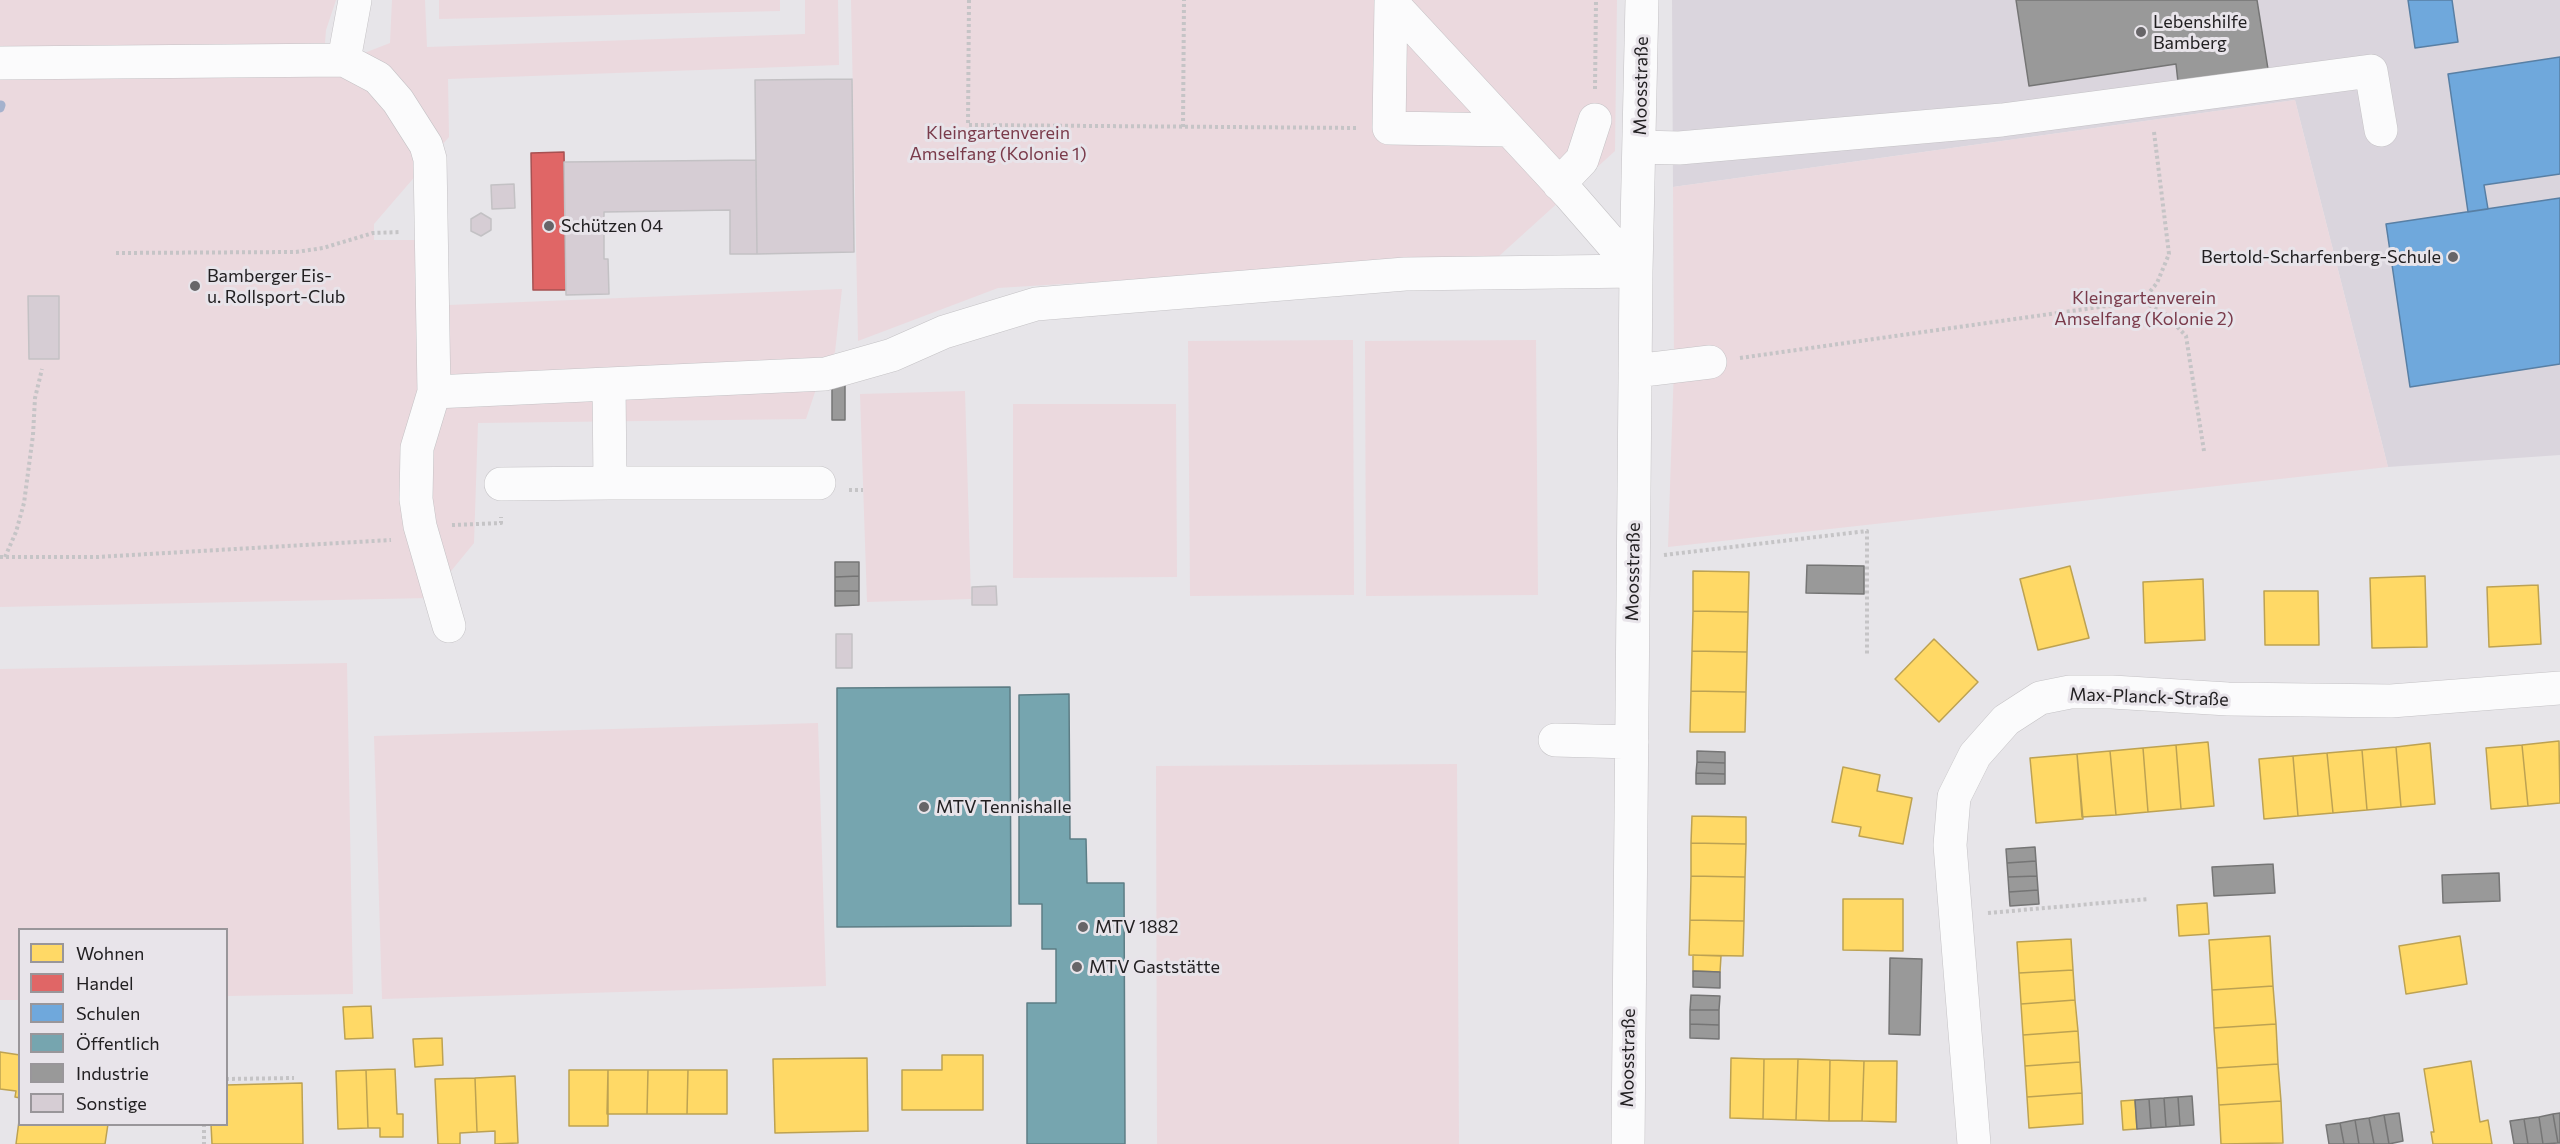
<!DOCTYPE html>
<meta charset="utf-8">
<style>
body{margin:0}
#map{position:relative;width:2560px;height:1144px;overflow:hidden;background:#e7e5e9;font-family:Commissioner,sans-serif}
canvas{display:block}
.legend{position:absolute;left:18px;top:928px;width:210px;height:198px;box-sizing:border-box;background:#e8e4ea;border:2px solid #99969a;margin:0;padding:8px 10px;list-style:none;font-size:18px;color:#222022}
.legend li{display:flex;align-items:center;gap:12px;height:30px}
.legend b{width:30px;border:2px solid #99969a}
</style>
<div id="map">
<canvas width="2560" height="1144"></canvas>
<ul class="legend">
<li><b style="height:16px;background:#ffd966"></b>Wohnen</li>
<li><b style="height:16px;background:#e06666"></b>Handel</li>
<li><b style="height:16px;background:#6fa8dc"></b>Schulen</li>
<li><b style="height:16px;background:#76a5af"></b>Öffentlich</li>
<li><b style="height:16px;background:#999"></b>Industrie</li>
<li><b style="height:16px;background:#d6cdd4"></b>Sonstige</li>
</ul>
</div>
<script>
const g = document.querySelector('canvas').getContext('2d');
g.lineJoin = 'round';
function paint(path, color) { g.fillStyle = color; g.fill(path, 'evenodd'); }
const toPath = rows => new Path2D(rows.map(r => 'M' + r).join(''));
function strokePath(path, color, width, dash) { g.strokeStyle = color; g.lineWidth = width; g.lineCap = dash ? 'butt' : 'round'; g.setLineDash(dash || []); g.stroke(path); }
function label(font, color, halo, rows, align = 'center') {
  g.font = font + ' Commissioner,sans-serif'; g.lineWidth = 6; g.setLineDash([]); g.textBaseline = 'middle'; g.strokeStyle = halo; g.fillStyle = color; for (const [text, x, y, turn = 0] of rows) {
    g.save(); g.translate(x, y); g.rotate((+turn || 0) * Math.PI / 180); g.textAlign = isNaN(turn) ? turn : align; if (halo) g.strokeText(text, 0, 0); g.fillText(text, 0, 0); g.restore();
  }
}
const built = toPath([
 [1672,0,2560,0,2560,455,2388,467,2295,100,1673,187]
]);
const green = toPath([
 [0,0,336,0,326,30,323,69,390,43,392,0,425,0,427,47,805,34,805,0,838,0,839,65,448,79,449,137,374,224,374,240,423,240,424,306,842,289,835,352,819,380,806,419,478,423,474,543,429,598,0,607],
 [439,0,780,0,780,11,439,19],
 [851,0,1617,0,1615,151,1498,257,998,288,858,341],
 [2295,100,2388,467,1668,547,1674,366,1673,187],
 [1353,340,1354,595,1190,596,1188,341],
 [1536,340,1538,595,1366,596,1365,341],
 [965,391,971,599,867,602,860,394],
 [1013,404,1176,404,1177,577,1013,578],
 [347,663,353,994,227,996,226,930,20,930,19,1000,0,1000,0,669],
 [818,723,826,986,382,999,374,736],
 [1457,764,1459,1144,1157,1144,1156,766]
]);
const homes = toPath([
 [2070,566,2089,638,2038,650,2020,579,2070,566],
 [1693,571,1749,572,1748,612,1693,611,1693,571],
 [2425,576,2427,647,2372,648,2370,578,2425,576],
 [2203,579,2205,640,2145,643,2143,582,2203,579],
 [2538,585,2541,644,2489,647,2487,587,2538,585],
 [2264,591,2318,591,2319,645,2265,645,2264,591],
 [1693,611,1748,612,1747,652,1692,651,1693,611],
 [1934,639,1978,682,1939,722,1895,679,1934,639],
 [1692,651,1747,652,1746,692,1691,691,1692,651],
 [1691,691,1746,692,1745,732,1690,732,1691,691],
 [2559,741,2560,803,2528,806,2522,745,2559,741],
 [2208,742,2214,806,2181,809,2176,745,2208,742],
 [2430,743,2435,804,2401,807,2396,747,2430,743],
 [2176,745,2181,809,2148,812,2143,748,2176,745],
 [2522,745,2528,806,2491,809,2486,748,2522,745],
 [2396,747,2401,807,2367,810,2362,750,2396,747],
 [2143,748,2148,812,2116,815,2110,751,2143,748],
 [2362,750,2367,810,2333,813,2327,753,2362,750],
 [2110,751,2116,815,2082,817,2077,754,2110,751],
 [2327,753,2333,813,2298,816,2293,756,2327,753],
 [2077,754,2083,819,2036,823,2030,758,2077,754],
 [2293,756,2298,816,2264,819,2259,759,2293,756],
 [1843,767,1880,775,1877,791,1912,798,1903,844,1859,836,1861,827,1832,822,1843,767],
 [1692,816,1746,817,1746,844,1691,843,1692,816],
 [1691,843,1746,844,1745,877,1691,876,1691,843],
 [1691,876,1745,877,1744,921,1690,920,1691,876],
 [1843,899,1903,899,1903,951,1843,950,1843,899],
 [2207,903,2209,934,2179,936,2177,905,2207,903],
 [1690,920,1744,921,1743,956,1689,955,1690,920],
 [2270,936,2273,986,2212,990,2209,940,2270,936],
 [2460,936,2467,984,2406,994,2399,946,2460,936],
 [2071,939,2073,970,2019,973,2017,942,2071,939],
 [1693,955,1721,956,1720,972,1693,971,1693,955],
 [2073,970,2075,1000,2021,1004,2019,973,2073,970],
 [2273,986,2276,1024,2214,1028,2212,990,2273,986],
 [2075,1000,2078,1031,2023,1035,2021,1004,2075,1000],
 [371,1006,373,1038,345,1039,343,1007,371,1006],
 [2276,1024,2278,1064,2217,1068,2214,1028,2276,1024],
 [2078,1031,2080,1062,2025,1066,2023,1035,2078,1031],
 [442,1038,443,1065,415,1067,413,1039,442,1038],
 [0,1052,20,1055,20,1098,15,1097,16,1091,0,1089,0,1052],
 [942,1055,983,1055,983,1110,902,1110,902,1070,942,1070,942,1055],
 [867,1058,868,1131,775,1133,773,1059,867,1058],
 [1731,1058,1764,1059,1763,1119,1730,1118,1731,1058],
 [1764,1059,1798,1059,1796,1120,1763,1119,1764,1059],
 [1798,1059,1830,1060,1829,1121,1796,1120,1798,1059],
 [1830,1060,1864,1061,1862,1121,1829,1121,1830,1060],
 [1864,1061,1897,1061,1896,1122,1862,1121,1864,1061],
 [2471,1061,2480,1122,2488,1120,2492,1144,2433,1144,2431,1132,2434,1132,2424,1069,2471,1061],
 [2080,1062,2082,1093,2027,1097,2025,1066,2080,1062],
 [2278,1064,2281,1101,2219,1105,2217,1068,2278,1064],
 [395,1069,397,1114,403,1114,403,1137,380,1137,380,1128,368,1128,366,1070,395,1069],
 [366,1070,368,1128,338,1129,336,1071,366,1070],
 [569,1070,608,1070,608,1126,569,1126,569,1070],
 [608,1070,648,1070,647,1114,607,1114,608,1070],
 [648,1070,688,1070,687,1114,647,1114,648,1070],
 [688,1070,727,1070,727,1114,687,1114,688,1070],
 [515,1076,518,1143,495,1144,495,1131,477,1132,475,1078,515,1076],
 [475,1078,477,1132,460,1133,460,1144,438,1144,435,1079,475,1078],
 [302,1083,303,1144,212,1144,211,1124,226,1124,226,1085,302,1083],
 [2082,1093,2083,1124,2029,1128,2027,1097,2082,1093],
 [2135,1100,2137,1129,2123,1130,2121,1101,2135,1100],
 [2281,1101,2283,1143,2221,1144,2219,1105,2281,1101],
 [19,1121,20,1124,108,1124,105,1144,16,1144,19,1121]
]);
const shops = toPath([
 [564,152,566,290,533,290,531,153,564,152]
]);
const schools = toPath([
 [2408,0,2452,0,2458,42,2415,48,2408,0],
 [2560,57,2560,174,2484,185,2488,209,2468,212,2448,74,2560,57],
 [2560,198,2560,364,2410,387,2386,224,2560,198]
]);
const public = toPath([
 [1010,687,1011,926,837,927,837,688,1010,687],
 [1069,694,1070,839,1086,839,1087,883,1124,883,1125,1144,1027,1144,1027,1003,1056,1003,1056,949,1042,949,1042,904,1019,904,1019,695,1069,694]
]);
const industry = toPath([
 [2016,0,2257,0,2268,69,2178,82,2176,64,2029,86,2016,0],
 [832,384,845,384,845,420,832,420,832,384],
 [835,562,859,562,859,576,835,577,835,562],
 [1807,565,1864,566,1864,594,1806,593,1807,565],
 [859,576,859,591,835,591,835,577,859,576],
 [835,591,859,591,859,605,835,606,835,591],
 [1697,751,1725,752,1725,763,1697,762,1697,751],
 [1697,762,1725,763,1725,774,1696,773,1697,762],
 [1696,773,1725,774,1725,784,1696,784,1696,773],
 [2035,847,2036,861,2007,863,2006,849,2035,847],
 [2036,861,2037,876,2008,877,2007,863,2036,861],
 [2273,864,2275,893,2214,896,2212,867,2273,864],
 [2499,873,2500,901,2443,903,2442,875,2499,873],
 [2037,876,2038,890,2009,892,2008,877,2037,876],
 [2038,890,2039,904,2010,906,2009,892,2038,890],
 [1890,958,1922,959,1920,1035,1889,1034,1890,958],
 [1693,971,1720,972,1720,988,1693,987,1693,971],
 [1691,995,1720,996,1719,1010,1690,1010,1691,995],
 [1690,1010,1719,1010,1719,1025,1690,1024,1690,1010],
 [1690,1024,1719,1025,1719,1039,1690,1038,1690,1024],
 [2192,1096,2194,1125,2180,1126,2178,1097,2192,1096],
 [2178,1097,2180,1126,2166,1127,2164,1098,2178,1097],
 [2164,1098,2166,1127,2151,1128,2149,1099,2164,1098],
 [2149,1099,2151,1128,2137,1129,2135,1100,2149,1099],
 [2399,1113,2403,1141,2389,1144,2384,1115,2399,1113],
 [2560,1113,2560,1143,2558,1143,2553,1114,2560,1113],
 [2553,1114,2558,1143,2543,1144,2539,1117,2553,1114],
 [2384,1115,2389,1144,2374,1144,2369,1118,2384,1115],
 [2539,1117,2543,1144,2528,1144,2524,1119,2539,1117],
 [2369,1118,2374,1144,2359,1144,2355,1120,2369,1118],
 [2524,1119,2528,1144,2514,1144,2510,1121,2524,1119],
 [2355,1120,2359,1144,2344,1144,2340,1123,2355,1120],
 [2340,1123,2344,1144,2329,1144,2326,1125,2340,1123]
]);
const stream = toPath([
 [0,108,1,105]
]);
const building = toPath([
 [852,79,854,252,757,254,755,80,852,79],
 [756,160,757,254,730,254,730,210,604,212,604,259,608,259,609,294,566,295,564,162,756,160],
 [514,184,515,208,492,209,491,185,514,184],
 [481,213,491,219,491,230,481,236,471,231,471,219,481,213],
 [28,296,59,296,59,359,29,359,28,296],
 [996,586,997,605,972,605,972,587,996,586],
 [836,634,852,634,852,668,836,668,836,634]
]);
const path = toPath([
 [969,0,968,125,1359,128],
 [1595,89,1596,0],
 [1183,127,1184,0],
 [2154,132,2169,254,2157,283,2142,301,2165,314,2186,336,2204,451],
 [116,253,296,252,323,248,373,233,401,232],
 [1740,358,2142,301],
 [849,490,863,490],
 [452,525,501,523,501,517],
 [1664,555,1867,531,1867,656],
 [0,557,97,557,391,540],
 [5,557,16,532,24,503,33,435,35,398,42,369],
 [1988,913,2148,899],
 [226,1079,294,1078],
 [204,1124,204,1144]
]);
const minor = toPath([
 [1391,2,1569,194,1636,271],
 [1391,2,1389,128,1509,130],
 [344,60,355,0],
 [0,63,344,60,378,78,398,101,426,145,430,159,434,392,417,448,416,499,420,526,449,626],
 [1640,147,1679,148,2002,120,2371,71,2381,130],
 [1559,184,1582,160,1595,120],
 [1635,371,1710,362],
 [434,392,825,374,892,355,944,332,1036,304,1405,274,1636,271],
 [610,483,819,483],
 [501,484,610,483,609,384],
 [1555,740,1632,742],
 [1628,1144,1636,271,1642,0],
 [1974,1144,1950,845,1954,797,1975,755,2006,720,2040,698,2070,692,2112,692,2228,699,2391,701,2560,688]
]);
const markers = [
 [2141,32,6,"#676568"],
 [549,226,6,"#676568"],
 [2453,257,6,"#676568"],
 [195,286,6,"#676568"],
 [924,807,6,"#676568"],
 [1083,927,6,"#676568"],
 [1077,967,6,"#676568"]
];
const poiNames = [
 ["Lebenshilfe",2153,22],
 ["Bamberg",2153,43],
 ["Schützen 04",561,226],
 ["Bertold-Scharfenberg-Schule",2441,257,"right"],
 ["Bamberger Eis-",207,276],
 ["u. Rollsport-Club",207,297],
 ["MTV Tennishalle",936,807],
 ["MTV 1882",1095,927],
 ["MTV Gaststätte",1089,967]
];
const streetNames = [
 ["Moosstraße",1641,86,-89],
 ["Moosstraße",1633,572,-89],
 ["Max-Planck-Straße",2149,697,2],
 ["Moosstraße",1628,1058,-89]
];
const parkNames = [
 ["Kleingartenverein",998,133],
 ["Amselfang (Kolonie 1)",998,154],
 ["Kleingartenverein",2144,298],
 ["Amselfang (Kolonie 2)",2144,319]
];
paint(built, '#dad5dd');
paint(green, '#ebd9de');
paint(homes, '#ffd966');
strokePath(homes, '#bda252', 1.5);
paint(shops, '#e06666');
strokePath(shops, '#a75152', 1.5);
paint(schools, '#6fa8dc');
strokePath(schools, '#587fa4', 1.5);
paint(public, '#76a5af');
strokePath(public, '#5d7d85', 1.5);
paint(industry, '#999');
strokePath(industry, '#757575', 1.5);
strokePath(stream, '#a5b2cd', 9);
paint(building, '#d6cdd4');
strokePath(building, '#c3c1c4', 1.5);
strokePath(minor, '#c4c2c5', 34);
strokePath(path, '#c5c4c6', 4, [3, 3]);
strokePath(minor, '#fbfbfc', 33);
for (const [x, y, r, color] of markers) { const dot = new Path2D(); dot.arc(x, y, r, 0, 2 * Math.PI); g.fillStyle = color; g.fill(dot); strokePath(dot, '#e8e4ea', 2); }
label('18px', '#222022', '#e8e4ea', poiNames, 'left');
label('18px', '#222022', '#e8e4ea', streetNames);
label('18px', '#7a3b4b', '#e8e4ea', parkNames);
</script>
